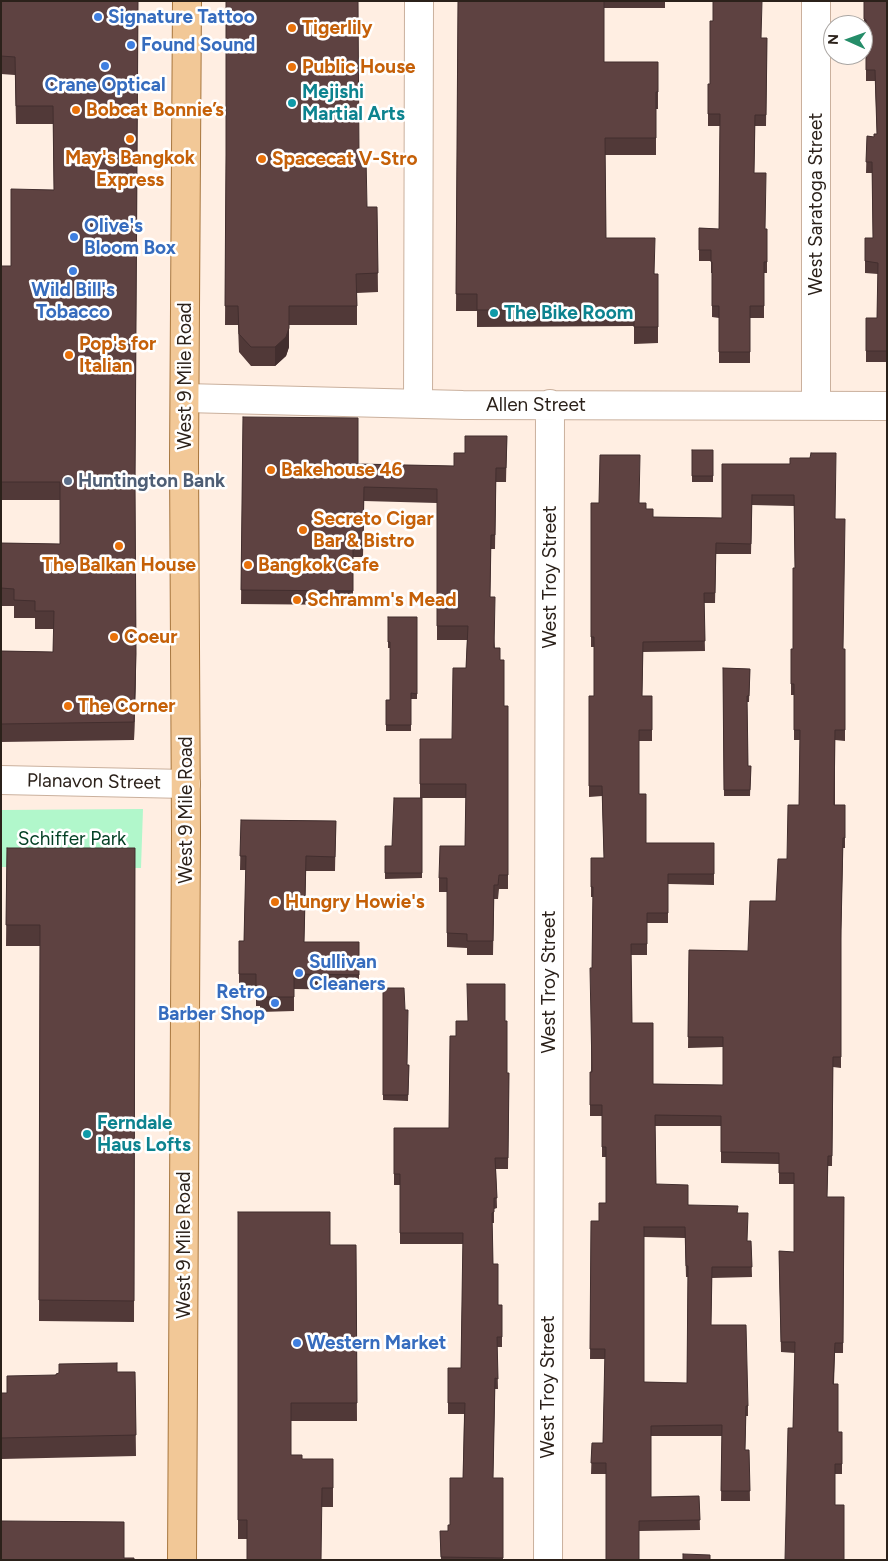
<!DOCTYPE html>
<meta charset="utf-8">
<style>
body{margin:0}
#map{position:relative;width:888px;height:1561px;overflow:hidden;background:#ffeee2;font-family:Figtree,sans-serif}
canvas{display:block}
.frame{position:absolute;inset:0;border:2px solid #2b211a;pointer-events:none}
.north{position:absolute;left:823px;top:15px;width:50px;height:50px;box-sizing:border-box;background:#fff;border:1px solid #aaa6a3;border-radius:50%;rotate:272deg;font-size:14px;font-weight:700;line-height:20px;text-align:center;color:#2b211a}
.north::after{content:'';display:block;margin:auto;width:18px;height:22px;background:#258d69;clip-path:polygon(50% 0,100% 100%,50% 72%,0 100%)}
</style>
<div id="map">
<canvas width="888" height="1561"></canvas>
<div class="frame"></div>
<div class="north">N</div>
</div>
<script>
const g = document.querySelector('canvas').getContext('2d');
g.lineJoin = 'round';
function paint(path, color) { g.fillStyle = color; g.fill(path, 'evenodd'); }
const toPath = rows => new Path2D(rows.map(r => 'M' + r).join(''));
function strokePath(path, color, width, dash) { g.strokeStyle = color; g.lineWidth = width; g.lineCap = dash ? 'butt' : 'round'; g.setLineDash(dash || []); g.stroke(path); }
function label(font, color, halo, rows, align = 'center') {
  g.font = font + ' Figtree,sans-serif'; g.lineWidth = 5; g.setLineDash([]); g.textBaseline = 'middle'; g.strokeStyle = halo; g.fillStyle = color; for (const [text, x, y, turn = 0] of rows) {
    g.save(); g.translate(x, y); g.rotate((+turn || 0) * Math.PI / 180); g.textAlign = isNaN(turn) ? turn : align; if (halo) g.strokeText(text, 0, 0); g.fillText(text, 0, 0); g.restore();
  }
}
const green = toPath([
 [143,809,141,868,1,867,1,810]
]);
const minor = toPath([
 [185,398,463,405,887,406],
 [418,404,419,1],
 [816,406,816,1],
 [1,780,186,784],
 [548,1560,550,404]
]);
const major = toPath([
 [182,1560,186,832,184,461,187,1]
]);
const wall = toPath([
 [1,1,138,1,135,490,136,672,134,740,1,742,1,651,53,652,54,629,35,629,35,618,14,618,14,606,1,606,1,543,60,544,60,500,1,500,1,266,11,266,54,190,53,124,16,124,15,75,1,74],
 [458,1,665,1,665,8,604,8,604,62,658,62,658,109,656,109,656,155,605,155,606,238,655,274,658,274,658,343,634,344,634,326,477,327,477,311,456,311],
 [864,1,887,1,887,362,866,362,866,318,877,318,878,274,865,273,865,238,873,238,872,173,866,173,867,136,874,137,877,134,875,81,866,81,866,31,864,31],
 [761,38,767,38,766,126,755,126,754,173,765,229,767,229,767,273,764,273,764,318,750,318,750,363,719,363,719,318,712,317,712,273,711,273,711,261,699,261,699,228,719,229,720,126,708,126,708,84,710,84],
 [359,157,367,207,377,207,378,292,357,293,357,325,289,325,289,347,286,356,275,366,251,366,239,352,238,325,225,325,226,160],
 [243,417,358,464,454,466,465,453,507,436,506,482,496,482,495,549,491,549,490,597,495,648,500,660,504,706,508,706,508,889,499,889,498,899,494,899,493,955,467,955,467,948,447,947,447,892,439,892,439,878,465,846,466,798,420,798,420,739,452,739,466,668,467,640,437,640,437,503,364,501,363,557,353,557,353,605,241,604],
 [692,450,713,450,713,482,692,482],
 [790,464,836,519,845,695,845,741,835,740,835,805,845,805,845,848,843,848,841,939,841,1068,833,1067,832,1166,828,1166,827,1197,844,1197,843,1353,835,1353,834,1384,838,1432,842,1432,842,1474,835,1474,835,1505,844,1560,793,1428,795,1353,781,1352,779,1251,794,1252,794,1184,779,1184,779,1164,721,1163,721,1126,655,1126,656,1184,688,1205,738,1213,747,1241,751,1241,752,1277,712,1278,711,1325,748,1406,748,1416,746,1416,745,1450,749,1450,750,1501,721,1501,722,1436,651,1436,651,1497,699,1496,700,1530,639,1531,606,1474,591,1474,592,1443,603,1443,605,1359,590,1359,591,1221,599,1221,606,1203,606,1157,602,1157,602,1116,590,1116,590,1072,591,1072,593,897,591,897,591,858,604,858,602,796,589,797,589,696,594,696,594,647,591,647,591,503,640,503,653,517,722,518],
 [752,505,794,506,795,568,793,649,791,649,791,695,794,695,794,740,800,740,799,805,787,859,776,901,748,951,689,950,688,1048,723,1047,723,1085,653,1084,632,1023,631,955,647,955,647,923,668,923,668,884,714,885,714,843,646,843,639,794,639,741,652,741,652,696,642,696,643,652,705,651,704,603,715,603,716,554,751,554],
 [644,1237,685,1238,686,1277,688,1277,687,1383,644,1382],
 [388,617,417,617,417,699,411,699,411,731,386,731,386,700,390,700,390,648,388,648],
 [723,668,750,669,749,702,747,702,748,766,751,766,750,796,724,796],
 [422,798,422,878,385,879,385,846,392,846],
 [241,820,336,821,335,871,306,871,304,942,359,942,359,990,294,989,294,1011,260,1012,260,1006,256,1006,256,989,239,989,239,941,244,941,246,870,240,870],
 [7,848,135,848,134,1322,39,1321,40,946,6,946],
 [383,988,407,1065,409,1065,408,1101,383,1100],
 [505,1021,507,1073,509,1073,508,1169,496,1169,497,1208,494,1209,494,1223,492,1223,493,1264,498,1305,502,1305,502,1347,497,1347,498,1389,495,1389,493,1478,503,1478,503,1560,441,1560,440,1531,448,1531,463,1478,464,1414,448,1414,448,1368,461,1368,463,1244,400,1244,400,1185,394,1185,394,1128,449,1128,456,1036],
 [238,1212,330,1245,356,1245,357,1421,291,1421,291,1455,302,1459,333,1459,333,1507,322,1507,247,1539,238,1539],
 [117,1372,135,1372,136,1456,1,1459,1,1393,7,1393,56,1375]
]);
const shadedWall = toPath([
 [289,306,289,347,286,356,275,366,275,347],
 [136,654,136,672,134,740,134,722]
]);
const building = toPath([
 [1,1,138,1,135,483,136,654,134,722,1,724,1,651,53,652,54,611,35,611,35,601,14,600,14,589,1,588,1,543,60,544,60,482,1,482,1,266,11,266,11,189,54,190,53,106,16,106,15,57,1,56,1,1],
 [226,1,358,1,359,157,366,157,367,207,377,207,378,273,356,274,357,306,289,306,289,328,286,337,275,347,251,347,239,334,238,306,225,306,226,155,226,1],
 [458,1,604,1,604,62,658,62,658,92,656,92,656,138,605,138,606,238,655,238,654,274,658,274,658,327,634,327,634,310,477,310,477,294,456,294,458,1],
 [713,1,762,1,761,38,767,38,766,115,755,115,754,173,766,173,765,229,767,229,767,262,764,262,764,306,750,306,750,352,719,352,719,306,712,306,712,262,711,262,711,250,699,250,699,228,719,229,720,114,708,114,708,84,710,84,710,21,713,21,713,1],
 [864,1,887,1,887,351,866,351,866,318,877,318,878,263,865,261,865,238,873,238,872,162,866,162,867,136,874,137,874,134,877,134,875,70,866,70,866,20,864,19,864,1],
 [243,417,358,418,358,464,454,466,454,453,465,453,465,436,507,436,506,468,496,468,495,535,491,535,490,597,495,597,494,648,500,648,500,660,504,660,504,706,508,706,508,875,499,875,498,885,494,885,493,941,467,941,467,934,447,933,447,878,439,878,440,846,465,846,466,784,420,784,420,739,452,739,453,668,466,668,468,626,437,626,437,489,364,487,363,543,353,543,353,591,241,590,243,417],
 [692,450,713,450,713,476,692,476,692,450],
 [811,453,836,453,835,519,845,519,843,649,845,649,845,730,835,730,834,805,845,805,845,838,843,838,841,930,841,1057,833,1057,832,1156,828,1156,827,1197,844,1197,843,1343,835,1343,833,1384,838,1384,838,1432,842,1432,842,1464,835,1464,835,1505,844,1505,844,1560,785,1560,788,1428,793,1428,795,1342,781,1342,779,1251,794,1252,794,1173,779,1173,779,1153,721,1152,721,1116,655,1115,656,1184,688,1185,688,1205,738,1206,737,1213,748,1213,747,1241,751,1241,752,1267,712,1267,711,1325,746,1325,748,1406,746,1406,745,1450,749,1450,750,1491,721,1491,722,1425,651,1426,651,1497,699,1496,700,1520,639,1521,639,1560,606,1560,606,1463,591,1463,592,1443,603,1443,605,1349,590,1349,591,1221,599,1221,599,1203,606,1203,606,1147,602,1147,602,1105,590,1105,590,1072,592,1072,590,968,592,968,593,887,591,887,591,858,604,858,602,786,589,786,589,696,594,696,594,637,591,637,591,503,599,503,600,455,640,455,639,503,646,503,646,509,653,509,653,517,722,518,722,464,790,464,790,458,810,458,811,453],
 [752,495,794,495,795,568,793,568,793,649,791,649,791,684,794,684,794,730,800,730,799,805,788,805,787,859,778,859,776,901,750,901,748,951,689,950,688,1037,723,1037,723,1085,653,1084,653,1023,632,1023,631,944,647,944,647,913,668,913,668,874,714,874,714,843,646,843,646,794,639,794,639,730,652,730,652,696,642,696,643,642,705,641,704,593,715,593,716,543,751,544,752,495],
 [644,1227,685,1227,686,1266,688,1266,687,1383,644,1382,644,1227],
 [388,617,417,617,417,694,411,693,411,725,386,725,386,700,390,700,390,642,388,642,388,617],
 [723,668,750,669,749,696,747,696,748,766,751,766,750,790,724,790,723,668],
 [394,798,422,798,422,873,385,873,385,846,392,846,394,798],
 [241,820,336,821,335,857,306,856,304,942,359,942,359,975,294,974,294,997,260,997,260,991,256,991,256,974,239,974,239,941,244,941,246,856,240,856,241,820],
 [7,848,135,848,134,1301,39,1300,40,925,6,925,7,848],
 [467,984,505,984,505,1021,507,1021,507,1073,509,1073,508,1158,495,1158,497,1198,494,1198,494,1212,492,1213,493,1264,498,1264,498,1305,502,1305,502,1337,497,1337,498,1379,495,1378,493,1478,503,1478,503,1558,441,1557,440,1531,448,1531,448,1525,450,1525,450,1478,463,1478,465,1403,448,1403,448,1368,461,1368,463,1233,400,1233,400,1174,394,1174,394,1128,449,1128,450,1036,456,1036,456,1021,468,1021,467,984],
 [383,988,404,988,405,1010,408,1010,407,1065,409,1065,408,1095,383,1095,383,988],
 [238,1212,330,1212,330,1245,356,1245,357,1403,291,1403,291,1455,302,1455,302,1459,333,1459,333,1488,322,1488,321,1560,247,1560,247,1520,238,1520,238,1212],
 [117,1363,117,1372,135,1372,136,1435,1,1438,1,1393,7,1393,7,1376,56,1375,56,1374,59,1373,59,1364,117,1363],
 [1,1521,124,1522,124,1558,134,1558,134,1560,1,1560,1,1521],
 [683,1554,710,1555,710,1560,683,1560,683,1554]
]);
const markers = [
 [98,17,5,"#3f7fe0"],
 [292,28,5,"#e8710a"],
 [131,45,5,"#3f7fe0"],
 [105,66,5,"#3f7fe0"],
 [292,67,5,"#e8710a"],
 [292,103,5,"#0f9aa8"],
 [76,110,5,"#e8710a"],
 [130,139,5,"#e8710a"],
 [262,159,5,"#e8710a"],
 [74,237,5,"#3f7fe0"],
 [73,271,5,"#3f7fe0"],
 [494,313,5,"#0f9aa8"],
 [69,355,5,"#e8710a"],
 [271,470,5,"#e8710a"],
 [68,481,5,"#5c6f8a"],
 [303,530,5,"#e8710a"],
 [119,546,5,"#e8710a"],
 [248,565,5,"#e8710a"],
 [297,600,5,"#e8710a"],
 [114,637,5,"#e8710a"],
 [68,706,5,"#e8710a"],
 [275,902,5,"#e8710a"],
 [299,973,5,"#3f7fe0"],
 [275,1003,5,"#3f7fe0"],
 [87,1134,5,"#0f9aa8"],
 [297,1343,5,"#3f7fe0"]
];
const shopNames = [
 ["Signature Tattoo",108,17],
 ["Found Sound",141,45],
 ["Crane Optical",105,85,"center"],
 ["Olive's",84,226],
 ["Bloom Box",84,248],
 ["Wild Bill's",73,290,"center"],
 ["Tobacco",73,312,"center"],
 ["Sullivan",309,962],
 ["Cleaners",309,984],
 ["Retro",265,992,"right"],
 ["Barber Shop",265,1014,"right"],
 ["Western Market",307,1343]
];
const foodNames = [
 ["Tigerlily",302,28],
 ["Public House",302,67],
 ["Bobcat Bonnie’s",86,110],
 ["May's Bangkok",130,158,"center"],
 ["Express",130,180,"center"],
 ["Spacecat V-Stro",272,159],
 ["Pop's for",79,344],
 ["Italian",79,366],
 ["Bakehouse 46",281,470],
 ["Secreto Cigar",313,519],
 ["Bar & Bistro",313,541],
 ["The Balkan House",119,565,"center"],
 ["Bangkok Cafe",258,565],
 ["Schramm's Mead",307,600],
 ["Coeur",124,637],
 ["The Corner",78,706],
 ["Hungry Howie's",285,902]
];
const cultureNames = [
 ["Mejishi",302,92],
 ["Martial Arts",302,114],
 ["The Bike Room",504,313],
 ["Ferndale",97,1123],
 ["Haus Lofts",97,1145]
];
const streetNames = [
 ["West Saratoga Street",816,204,-90],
 ["West 9 Mile Road",185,376,-90],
 ["Allen Street",536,405],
 ["West Troy Street",550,577,-90],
 ["Planavon Street",94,782,1],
 ["West 9 Mile Road",186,810,-90],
 ["West Troy Street",549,982,-90],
 ["West 9 Mile Road",184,1245,-90],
 ["West Troy Street",548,1387,-90]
];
const serviceNames = [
 ["Huntington Bank",78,481]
];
const parkNames = [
 ["Schiffer Park",72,839]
];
paint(green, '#b1f7cb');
strokePath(minor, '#cab09d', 30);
strokePath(major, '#a7763e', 30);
strokePath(minor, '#fff', 28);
strokePath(major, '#f2c897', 28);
paint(wall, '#513938');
paint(shadedWall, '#422e2e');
paint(building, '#5e4241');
strokePath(building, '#422e2e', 1);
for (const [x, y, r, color] of markers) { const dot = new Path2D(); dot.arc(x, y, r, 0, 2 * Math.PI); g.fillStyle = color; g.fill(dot); strokePath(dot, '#fff', 2); }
label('bold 19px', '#366cbe', '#fff', shopNames, 'left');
label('bold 19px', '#c56008', '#fff', foodNames, 'left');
label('bold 19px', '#0d838f', '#fff', cultureNames, 'left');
label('19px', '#2b211a', '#fff', streetNames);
label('bold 19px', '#4e5e75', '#fff', serviceNames, 'left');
label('19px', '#023f23', '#fff', parkNames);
</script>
